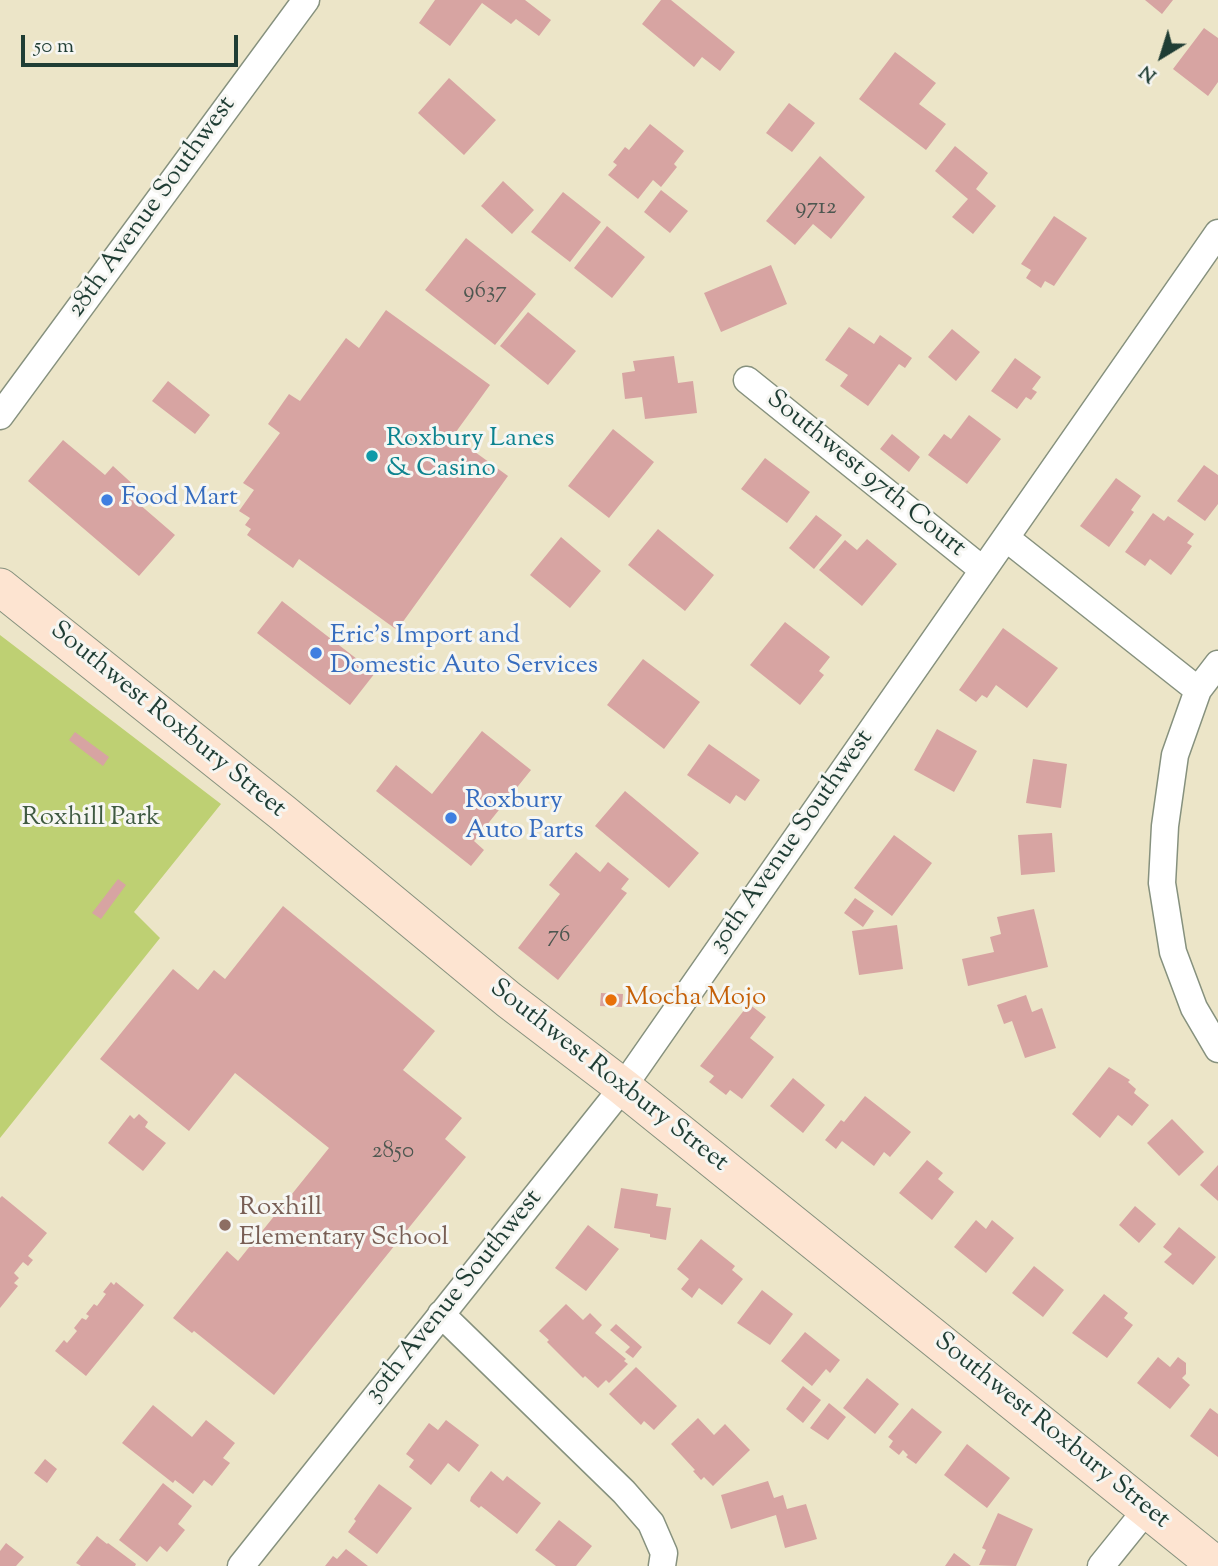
<!DOCTYPE html>
<style>
body{margin:0}
#map{position:relative;width:1218px;height:1566px;overflow:hidden;background:#ece5c8;font-family:"Sorts Mill Goudy",serif}
canvas{display:block}
.north{position:absolute;left:1127px;top:21px;width:70px;height:70px;-webkit-text-stroke:5px #f6f6f2;paint-order:stroke;rotate:218deg;font-size:19px;font-weight:700;line-height:28px;text-align:center;color:#1f3d34}
.north::after{content:'';display:block;margin:auto;width:24px;height:32px;background:#1f3d34;clip-path:polygon(50% 0,100% 100%,50% 72%,0 100%)}
.scale{position:absolute;left:21px;top:35px;width:217px;height:32px;box-sizing:border-box;border:4px solid #1f3d34;border-top:0;padding-left:9px;font-size:21px;line-height:24px;white-space:nowrap;color:#1f3d34;-webkit-text-stroke:5px #f6f6f2;paint-order:stroke}
</style>
<div id="map">
<canvas width="1218" height="1566"></canvas>
<div class="north">N</div>
<div class="scale">50 m</div>
</div>
<script>
const g = document.querySelector('canvas').getContext('2d');
g.lineJoin = 'round';
function paint(path, color) { g.fillStyle = color; g.fill(path, 'evenodd'); }
const toPath = rows => new Path2D(rows.map(r => 'M' + r).join(''));
function strokePath(path, color, width, dash) { g.strokeStyle = color; g.lineWidth = width; g.lineCap = dash ? 'butt' : 'round'; g.setLineDash(dash || []); g.stroke(path); }
function label(font, color, halo, rows, align = 'center') {
  g.font = font + ' "Sorts Mill Goudy",serif'; g.lineWidth = 6; g.setLineDash([]); g.textBaseline = 'middle'; g.strokeStyle = halo; g.fillStyle = color; for (const [text, x, y, turn = 0] of rows) {
    g.save(); g.translate(x, y); g.rotate((+turn || 0) * Math.PI / 180); g.textAlign = isNaN(turn) ? turn : align; if (halo) g.strokeText(text, 0, 0); g.fillText(text, 0, 0); g.restore();
  }
}
const green = toPath([
 [0,635,221,804,134,912,160,938,0,1138]
]);
const building = toPath([
 [435,0,525,0,551,20,539,36,516,19,511,24,482,3,450,46,419,23],
 [661,0,671,0,735,52,720,71,702,57,694,67,642,24],
 [1145,0,1173,0,1162,14],
 [1204,28,1218,38,1218,82,1208,96,1173,69],
 [895,52,936,83,919,104,946,124,926,150,859,99],
 [449,78,496,120,464,155,418,113],
 [789,103,815,123,792,152,766,133],
 [650,124,684,151,674,164,677,167,661,187,653,180,638,199,608,175,617,165,613,162,625,147,629,150],
 [955,146,988,173,976,189,996,206,973,234,952,217,968,199,935,171],
 [820,156,865,197,831,239,813,224,795,245,766,221],
 [503,181,534,210,512,234,481,206],
 [661,190,688,211,670,233,644,212],
 [563,192,601,222,570,262,531,232],
 [1054,216,1087,238,1054,286,1045,281,1041,288,1026,278,1031,270,1021,264],
 [607,226,645,257,612,298,574,268],
 [466,238,536,294,495,345,425,290],
 [771,265,787,304,721,332,704,293],
 [386,310,490,385,453,436,508,476,397,630,299,559,293,568,247,535,251,529,245,525,250,518,239,511,254,490,243,483,280,433,268,424,289,394,300,401,346,338,359,348],
 [528,312,576,351,548,385,500,346],
 [849,327,874,344,880,335,912,358,905,368,899,364,868,406,840,386,848,375,825,360],
 [952,329,980,352,956,381,928,357],
 [674,356,678,383,693,381,697,413,645,419,642,397,625,399,622,373,635,371,633,361],
 [1015,358,1041,377,1032,389,1037,392,1031,400,1026,397,1017,409,991,391],
 [168,381,210,415,195,434,152,401],
 [969,415,1001,439,967,484,928,455,944,434,951,439],
 [613,429,654,462,609,518,568,486],
 [892,434,920,457,909,472,880,449],
 [63,440,105,475,113,466,138,489,131,497,175,535,139,576,28,481],
 [765,458,810,492,787,523,741,489],
 [1204,465,1218,475,1218,504,1205,521,1177,501],
 [1116,478,1141,496,1131,510,1134,512,1109,547,1080,526],
 [1153,513,1164,521,1168,516,1194,534,1187,543,1192,546,1171,575,1150,559,1145,566,1125,552],
 [816,515,842,535,814,569,789,548],
 [658,529,714,575,685,611,628,565],
 [561,537,601,571,570,608,530,575],
 [867,539,897,564,862,606,819,570,845,540,857,550],
 [282,601,375,673,350,705,257,633],
 [785,622,830,657,819,671,824,675,800,705,750,665],
 [1003,628,1058,668,1027,708,996,685,987,698,982,695,976,702,959,690],
 [643,659,700,702,664,749,607,705],
 [937,729,977,751,954,792,914,770],
 [482,731,531,770,474,841,484,850,471,866,376,791,396,765,432,794],
 [75,732,109,757,103,766,69,740],
 [709,744,760,780,745,801,736,795,730,804,687,775],
 [1033,759,1067,764,1061,808,1026,803],
 [625,791,699,853,669,888,595,826],
 [1052,833,1055,872,1021,875,1018,835],
 [894,835,932,863,892,916,854,888],
 [576,852,600,872,608,862,629,879,621,889,627,893,558,980,518,948,560,894,549,885],
 [118,879,126,885,101,919,92,913],
 [855,898,874,911,863,927,844,913],
 [283,906,435,1031,403,1070,462,1118,445,1139,466,1157,274,1395,194,1331,192,1333,173,1318,227,1251,238,1261,329,1148,235,1073,189,1131,100,1059,173,969,198,990,214,970,225,979],
 [1034,909,1048,967,968,986,962,959,994,952,990,937,1001,934,997,917],
 [897,925,903,969,859,975,852,931],
 [601,993,623,994,622,1007,600,1006],
 [1026,995,1032,1012,1042,1008,1056,1048,1025,1058,1012,1021,1004,1024,997,1005],
 [749,1004,766,1017,750,1038,774,1057,742,1099,730,1090,726,1095,709,1082,714,1076,700,1066],
 [1109,1067,1130,1080,1128,1082,1136,1089,1134,1093,1149,1105,1132,1126,1118,1115,1100,1138,1072,1114],
 [793,1078,825,1105,803,1133,770,1106],
 [865,1096,911,1132,890,1157,884,1152,874,1166,842,1141,836,1149,825,1140,841,1120,844,1122],
 [139,1114,148,1122,145,1127,166,1143,143,1171,108,1143,130,1115,134,1119],
 [1172,1119,1204,1152,1179,1176,1147,1143],
 [927,1160,943,1173,938,1179,954,1192,932,1220,899,1193],
 [1218,1165,1218,1201,1200,1185],
 [621,1188,658,1194,656,1206,671,1208,666,1240,650,1237,650,1234,614,1228],
 [2,1196,47,1233,28,1256,33,1260,28,1266,23,1262,14,1273,19,1278,14,1283,18,1286,0,1308,0,1198],
 [1135,1206,1156,1224,1139,1243,1119,1225],
 [976,1220,986,1229,992,1220,1014,1238,986,1273,954,1247],
 [588,1225,619,1249,586,1291,555,1268],
 [1179,1227,1216,1257,1193,1285,1164,1262,1172,1254,1163,1247],
 [701,1239,735,1266,732,1270,743,1279,722,1305,699,1288,692,1298,681,1289,689,1279,677,1269],
 [1034,1266,1064,1290,1043,1317,1012,1293],
 [111,1282,114,1285,116,1282,144,1305,86,1376,55,1351,64,1340,67,1343,77,1331,74,1328,82,1318,86,1320,89,1316,86,1314,94,1304,97,1306,106,1294,103,1292],
 [762,1290,793,1314,770,1345,737,1323],
 [1104,1294,1128,1313,1124,1318,1133,1325,1107,1358,1072,1333],
 [566,1304,583,1320,590,1313,602,1325,595,1333,626,1359,624,1361,628,1364,609,1383,606,1380,598,1388,585,1376,583,1378,547,1342,549,1340,539,1331],
 [616,1324,642,1347,633,1358,625,1352,630,1347,610,1330],
 [805,1332,840,1360,830,1373,826,1369,812,1386,781,1361],
 [1158,1357,1170,1367,1178,1357,1186,1363,1186,1374,1182,1378,1190,1385,1170,1409,1137,1383],
 [636,1367,677,1406,654,1430,644,1421,641,1425,609,1394],
 [867,1378,899,1404,875,1434,843,1408],
 [803,1386,821,1400,803,1423,786,1409],
 [829,1403,846,1417,828,1440,810,1428],
 [153,1405,192,1437,206,1420,235,1443,223,1458,230,1463,212,1486,204,1480,193,1494,175,1480,173,1483,122,1443],
 [912,1408,942,1432,916,1464,906,1457,908,1455,903,1450,899,1455,889,1447,893,1441,888,1437],
 [1210,1408,1218,1414,1218,1457,1190,1436],
 [698,1418,714,1435,725,1424,750,1450,713,1486,704,1477,701,1480,693,1471,695,1470,671,1444],
 [446,1420,479,1445,459,1472,448,1463,431,1485,409,1467,414,1460,406,1454,429,1423,438,1430],
 [967,1444,1010,1478,987,1508,944,1475],
 [45,1459,57,1469,47,1483,34,1473],
 [491,1471,503,1481,507,1476,541,1503,517,1534,481,1506,479,1508,470,1501,471,1497],
 [768,1481,774,1498,783,1495,787,1509,806,1504,817,1539,785,1548,776,1515,731,1529,721,1495],
 [163,1483,192,1506,178,1524,185,1530,167,1552,160,1546,147,1562,119,1540],
 [379,1484,412,1508,377,1554,348,1532,356,1521,354,1519],
 [998,1513,1033,1529,1016,1566,979,1565,986,1550,982,1548],
 [559,1520,592,1546,576,1566,556,1566,535,1550],
 [97,1536,107,1544,108,1543,136,1564,135,1566,81,1566,76,1563],
 [6,1543,24,1557,16,1566,0,1566,0,1551],
 [346,1549,368,1566,325,1566,333,1556,337,1559],
 [954,1553,971,1566,945,1566]
]);
const minor = toPath([
 [747,380,983,570],
 [0,416,306,0],
 [1006,538,1198,690],
 [1218,664,1198,690,1175,755,1165,826,1162,883,1173,952,1194,1008,1218,1049],
 [441,1314,624,1492,651,1523,664,1553,662,1566],
 [241,1566,623,1087,1218,233],
 [1101,1566,1147,1509]
]);
const secondary = toPath([
 [0,587,283,813,509,1000,623,1087,1217,1566]
]);
const markers = [
 [372,456,7,"#0f9aa8"],
 [107,500,7,"#3f7fe0"],
 [316,653,7,"#3f7fe0"],
 [451,818,7,"#3f7fe0"],
 [611,1000,7,"#e8710a"],
 [225,1225,7,"#8d6e63"]
];
const numberNames = [
 ["9712",816,209],
 ["9637",485,293],
 ["76",559,937],
 ["2850",393,1153]
];
const streetNames = [
 ["28th Avenue Southwest",153,208,-54],
 ["Southwest 97th Court",865,475,39],
 ["Southwest Roxbury Street",167,721,39],
 ["30th Avenue Southwest",793,842,-55],
 ["Southwest Roxbury Street",608,1077,38],
 ["30th Avenue Southwest",455,1297,-51],
 ["Southwest Roxbury Street",1051,1432,39]
];
const cultureNames = [
 ["Roxbury Lanes",386,441],
 ["& Casino",386,471]
];
const shopNames = [
 ["Food Mart",121,500],
 ["Eric's Import and",330,638],
 ["Domestic Auto Services",330,668],
 ["Roxbury",465,803],
 ["Auto Parts",465,833]
];
const parkNames = [
 ["Roxhill Park",91,820]
];
const foodNames = [
 ["Mocha Mojo",625,1000]
];
const educationNames = [
 ["Roxhill",239,1210],
 ["Elementary School",239,1240]
];
paint(green, '#bed073');
paint(building, '#d7a4a2');
strokePath(minor, '#86917e', 29);
strokePath(secondary, '#86917e', 39);
strokePath(minor, '#fff', 26);
strokePath(secondary, '#fde4d1', 37);
for (const [x, y, r, color] of markers) { const dot = new Path2D(); dot.arc(x, y, r, 0, 2 * Math.PI); g.fillStyle = color; g.fill(dot); strokePath(dot, '#f6f6f2', 2.5); }
label('23px', '#4d5750', null, numberNames);
label('26px', '#1f3d34', '#f6f6f2', streetNames);
label('26px', '#0d838f', '#f6f6f2', cultureNames, 'left');
label('26px', '#366cbe', '#f6f6f2', shopNames, 'left');
label('26px', '#3f5a41', '#f6f6f2', parkNames);
label('26px', '#c56008', '#f6f6f2', foodNames, 'left');
label('26px', '#785e54', '#f6f6f2', educationNames, 'left');
</script>
